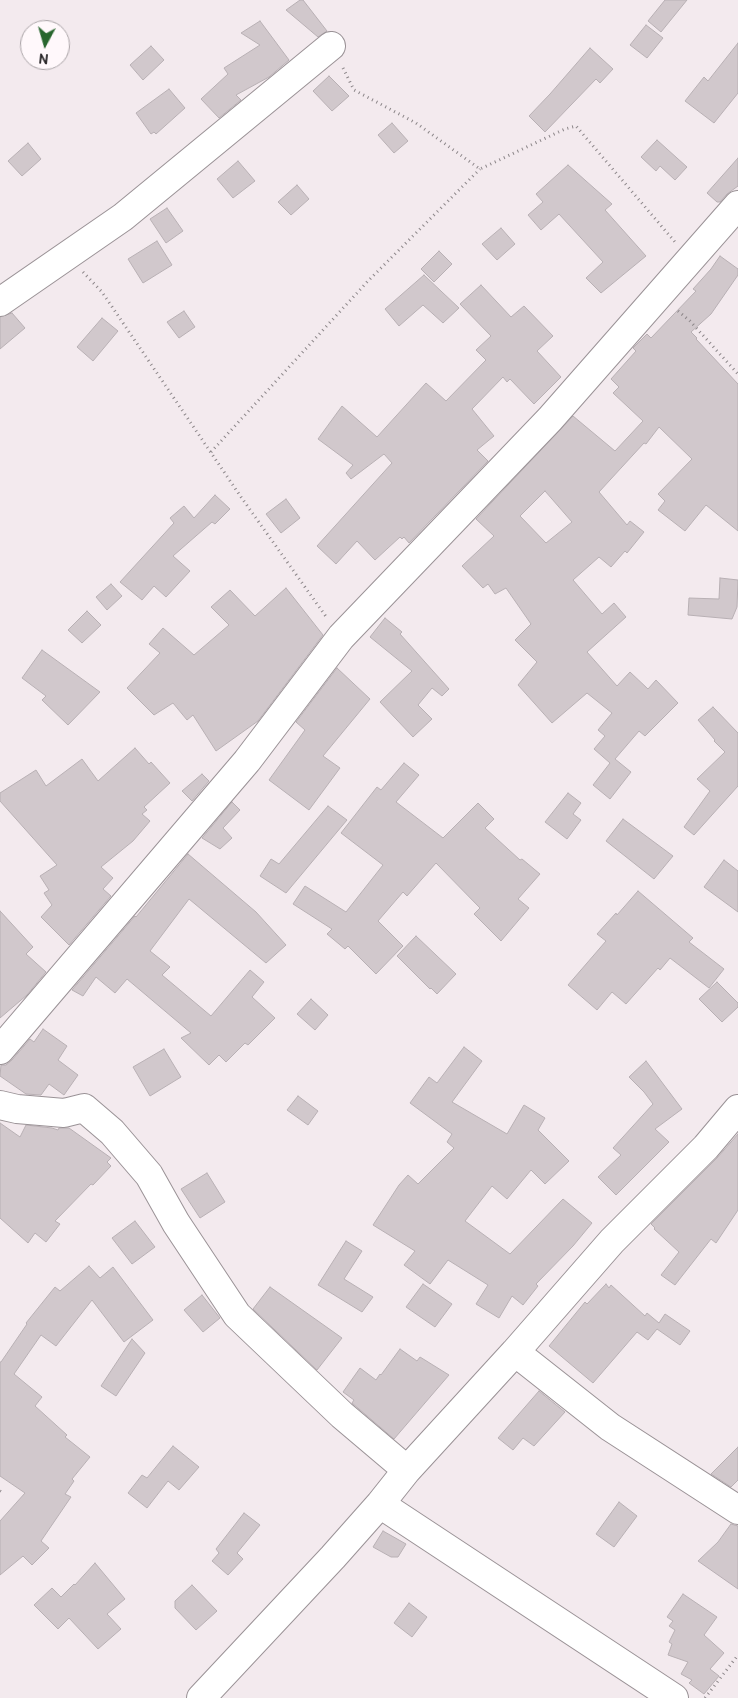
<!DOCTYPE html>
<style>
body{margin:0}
#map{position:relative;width:738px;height:1698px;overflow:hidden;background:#f3eaee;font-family:Cabin,sans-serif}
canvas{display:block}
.north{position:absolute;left:20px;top:20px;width:50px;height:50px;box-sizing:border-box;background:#fff8fb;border:1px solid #a9a3a6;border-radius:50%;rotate:186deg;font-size:14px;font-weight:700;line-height:20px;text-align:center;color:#272426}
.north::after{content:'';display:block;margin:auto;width:18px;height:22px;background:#28662e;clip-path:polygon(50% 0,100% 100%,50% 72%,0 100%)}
</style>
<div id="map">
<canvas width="738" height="1698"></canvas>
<div class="north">N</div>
</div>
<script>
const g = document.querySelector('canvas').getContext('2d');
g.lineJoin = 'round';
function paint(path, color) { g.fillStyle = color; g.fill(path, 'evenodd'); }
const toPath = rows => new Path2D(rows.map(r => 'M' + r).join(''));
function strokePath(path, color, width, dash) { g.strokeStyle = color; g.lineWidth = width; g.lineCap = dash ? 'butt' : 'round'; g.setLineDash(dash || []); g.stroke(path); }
const building = toPath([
 [300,0,303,0,327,31,318,37,286,10,300,0],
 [665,0,687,0,661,32,648,21,665,0],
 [260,21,289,60,269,77,236,95,241,100,219,118,201,99,228,74,224,68,260,45,241,33,260,21],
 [646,25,663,38,647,58,630,45,646,25],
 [738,43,738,93,714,123,685,101,704,77,708,81,738,43],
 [151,46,164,60,143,80,130,65,151,46],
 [590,48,613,69,600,83,596,79,545,132,529,116,550,94,590,48],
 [329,76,349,96,332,111,313,91,329,76],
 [169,89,185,108,156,134,154,132,151,134,136,113,169,89],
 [392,123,408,141,394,153,378,135,392,123],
 [657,140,687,167,675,180,660,166,656,171,641,157,657,140],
 [28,143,41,159,22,176,8,161,28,143],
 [738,158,738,186,727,194,720,202,717,202,707,193,738,158],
 [238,161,255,181,233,198,217,179,238,161],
 [568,165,612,204,605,210,646,256,601,293,586,278,603,262,559,214,541,230,528,215,543,202,536,194,568,165],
 [297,185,309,199,291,215,278,202,297,185],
 [167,208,183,231,166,243,150,219,167,208],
 [501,228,515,244,497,260,482,244,501,228],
 [157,241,172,265,143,283,128,259,157,241],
 [439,251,452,264,434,282,421,269,439,251],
 [720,256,738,269,738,275,711,314,691,332,697,338,696,339,738,384,738,531,706,505,685,531,658,510,665,501,658,494,692,459,659,427,646,444,644,443,599,492,627,525,630,521,644,532,627,553,625,551,611,567,599,557,573,580,602,614,614,603,626,617,587,652,617,686,630,672,648,689,656,680,678,703,645,736,639,731,615,759,631,772,610,799,593,785,610,763,594,749,605,736,598,730,612,713,587,693,552,723,518,685,537,662,515,640,531,624,506,588,495,594,488,584,483,588,462,566,494,536,476,519,573,416,615,451,643,421,613,393,619,387,611,379,636,351,633,348,647,334,651,338,696,291,693,289,711,269,720,256],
 [545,491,572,522,546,543,520,516,545,491],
 [424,275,459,308,443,323,423,305,399,326,385,309,424,275],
 [481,285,511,317,524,306,553,336,537,351,561,377,534,404,510,379,507,382,503,377,472,409,494,436,477,450,488,461,409,543,404,537,402,539,400,537,375,560,357,541,336,564,317,546,392,463,384,454,351,479,346,473,353,465,318,439,342,406,377,437,426,383,446,401,486,360,476,350,491,336,460,304,481,285],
 [184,311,195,327,179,338,167,322,184,311],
 [12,313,25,328,0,349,0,317,12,313],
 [102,318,118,331,93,361,77,347,102,318],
 [215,495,230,509,215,524,212,522,173,556,190,571,166,597,154,586,142,600,120,582,174,523,170,518,184,506,194,518,215,495],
 [286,499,300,518,281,533,266,514,286,499],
 [720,578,738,580,737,607,732,619,688,615,689,598,719,599,720,578],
 [111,584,122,596,107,610,96,597,111,584],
 [286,588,323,635,258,721,216,751,193,715,187,720,173,703,154,715,127,688,160,653,149,644,163,628,194,655,229,625,211,607,230,590,255,616,286,588],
 [87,611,101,625,82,643,68,630,87,611],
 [385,618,402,632,400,634,449,689,442,696,432,688,418,705,432,719,413,737,380,702,412,671,370,637,385,618],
 [42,650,100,692,68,725,42,700,46,696,22,678,42,650],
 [337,668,370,699,323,756,340,768,309,810,269,780,305,730,296,722,337,668],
 [713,707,738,733,738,786,694,835,684,827,710,791,697,779,725,752,714,741,715,740,698,720,713,707],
 [135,748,149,764,151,762,170,783,144,807,147,810,142,814,150,821,133,841,101,867,113,878,103,889,111,896,69,945,41,917,52,905,44,893,49,890,40,876,57,865,0,801,0,793,36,770,46,786,82,759,98,781,135,748],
 [404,763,419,775,396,802,443,838,478,803,494,819,485,828,520,860,522,859,540,874,518,899,529,908,501,941,474,914,480,908,436,863,407,896,403,892,378,921,403,946,376,974,348,946,345,949,327,934,332,929,293,904,305,886,346,912,383,865,341,833,377,787,381,790,404,763],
 [202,774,209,781,192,801,182,791,202,774],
 [568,793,581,803,573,814,581,820,567,839,545,822,568,793],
 [232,802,240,810,223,828,232,838,220,849,202,838,232,802],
 [328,806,347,820,286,893,260,876,271,859,279,864,328,806],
 [623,819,673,856,654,879,606,841,623,819],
 [188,854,256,912,286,945,266,963,189,899,150,951,170,967,162,975,211,1016,250,970,264,982,252,997,275,1018,248,1045,245,1043,226,1062,219,1055,209,1065,181,1038,191,1033,127,979,115,993,96,977,83,996,72,990,135,916,136,917,188,854],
 [724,860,738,871,738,912,704,887,724,860],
 [638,891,693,938,689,942,724,969,709,988,670,958,660,970,658,968,626,1004,612,992,597,1010,568,985,606,941,597,934,616,913,617,915,638,891],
 [0,911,33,947,26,954,46,972,27,995,0,1018,0,911],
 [416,936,456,974,437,994,431,988,430,989,397,956,416,936],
 [717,982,738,1003,738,1007,722,1022,699,999,717,982],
 [311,999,328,1015,315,1030,297,1014,311,999],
 [43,1029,67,1046,58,1060,78,1075,64,1095,49,1084,41,1095,26,1094,0,1076,1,1065,6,1065,12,1060,30,1039,34,1042,43,1029],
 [464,1047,482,1061,452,1102,507,1134,524,1105,545,1118,538,1130,569,1161,545,1184,531,1170,507,1199,492,1186,465,1221,510,1254,563,1199,592,1223,573,1246,536,1284,538,1286,523,1305,512,1296,499,1318,476,1304,488,1285,448,1260,430,1284,404,1265,415,1251,373,1225,399,1185,408,1175,418,1184,454,1148,447,1142,452,1134,410,1103,429,1077,437,1083,464,1047],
 [164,1049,181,1077,150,1096,133,1067,164,1049],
 [646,1061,682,1109,655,1129,669,1142,616,1195,598,1177,621,1155,613,1148,653,1104,644,1092,629,1077,646,1061],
 [298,1096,318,1111,308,1125,287,1110,298,1096],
 [0,1123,20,1137,26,1125,52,1128,58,1130,59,1128,69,1128,111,1158,107,1162,111,1166,93,1185,91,1184,55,1221,60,1224,46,1242,35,1233,28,1243,0,1218,0,1123],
 [738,1134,738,1210,716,1243,711,1239,675,1285,661,1275,679,1252,654,1229,655,1228,651,1224,717,1158,738,1134],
 [207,1173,225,1202,200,1218,181,1189,207,1173],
 [135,1221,155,1247,132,1264,112,1238,135,1221],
 [346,1241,362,1251,344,1279,373,1297,362,1312,318,1285,346,1241],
 [89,1266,100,1278,113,1267,153,1320,124,1342,92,1300,56,1346,41,1335,14,1374,42,1397,35,1406,67,1435,65,1437,90,1457,72,1479,74,1481,65,1494,71,1497,41,1541,49,1548,32,1565,23,1556,0,1575,0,1521,25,1493,0,1476,0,1362,1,1362,27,1324,26,1323,55,1287,60,1291,89,1266],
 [423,1284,452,1304,435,1327,406,1307,423,1284],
 [606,1284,609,1288,611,1285,645,1316,647,1313,659,1323,665,1314,690,1331,680,1345,657,1329,648,1340,637,1332,593,1383,549,1346,585,1302,587,1304,606,1284],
 [270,1287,342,1338,317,1370,253,1309,270,1287],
 [202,1295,220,1318,203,1332,184,1310,202,1295],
 [132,1339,145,1353,116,1396,101,1386,132,1339],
 [400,1349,417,1361,420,1357,449,1375,394,1439,352,1403,354,1400,343,1392,360,1368,376,1380,380,1374,381,1375,400,1349],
 [539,1391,565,1412,534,1446,523,1438,513,1450,498,1438,539,1391],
 [173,1446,199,1467,179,1490,168,1481,147,1508,128,1493,142,1475,147,1478,173,1446],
 [738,1447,738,1480,731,1487,711,1474,738,1447],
 [619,1502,637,1516,614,1547,596,1534,619,1502],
 [244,1513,260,1525,237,1553,243,1559,228,1575,212,1561,219,1553,216,1549,244,1513],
 [731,1524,738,1526,738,1589,698,1561,718,1542,731,1524],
 [383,1531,406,1544,398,1557,391,1557,373,1547,383,1531],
 [95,1563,125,1599,107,1614,121,1629,98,1649,69,1618,58,1629,34,1605,52,1588,61,1597,74,1584,75,1585,95,1563],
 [192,1585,217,1611,196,1630,175,1608,175,1601,192,1585],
 [683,1594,717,1617,704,1635,724,1653,710,1669,719,1676,704,1694,689,1683,692,1680,681,1674,688,1662,668,1655,672,1644,669,1642,675,1630,669,1626,673,1621,667,1617,683,1594],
 [409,1603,427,1617,412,1637,394,1623,409,1603]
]);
const path = toPath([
 [343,68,354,90,416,123,480,169,565,129,576,126,675,242],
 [83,272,102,292,241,497,327,618],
 [678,311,690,321,738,374],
 [211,452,368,281,480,169],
 [0,1491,3,1493],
 [705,1698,738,1655]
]);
const minor = toPath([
 [0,302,123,217,331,46],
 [0,1050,247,761,341,637,550,419,738,205],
 [0,1105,17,1109,64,1113,84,1108,112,1132,149,1175,176,1223,237,1315,342,1415,407,1470],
 [515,1352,610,1427,738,1510],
 [380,1504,674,1698],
 [201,1698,333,1557,380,1504,407,1470,515,1352,612,1241,706,1147,738,1109]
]);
paint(building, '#d1c8cc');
strokePath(building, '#b8b0b4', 1);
strokePath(minor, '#9a9296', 30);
strokePath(path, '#8c8689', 3, [1, 4]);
strokePath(minor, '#fff', 28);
</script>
